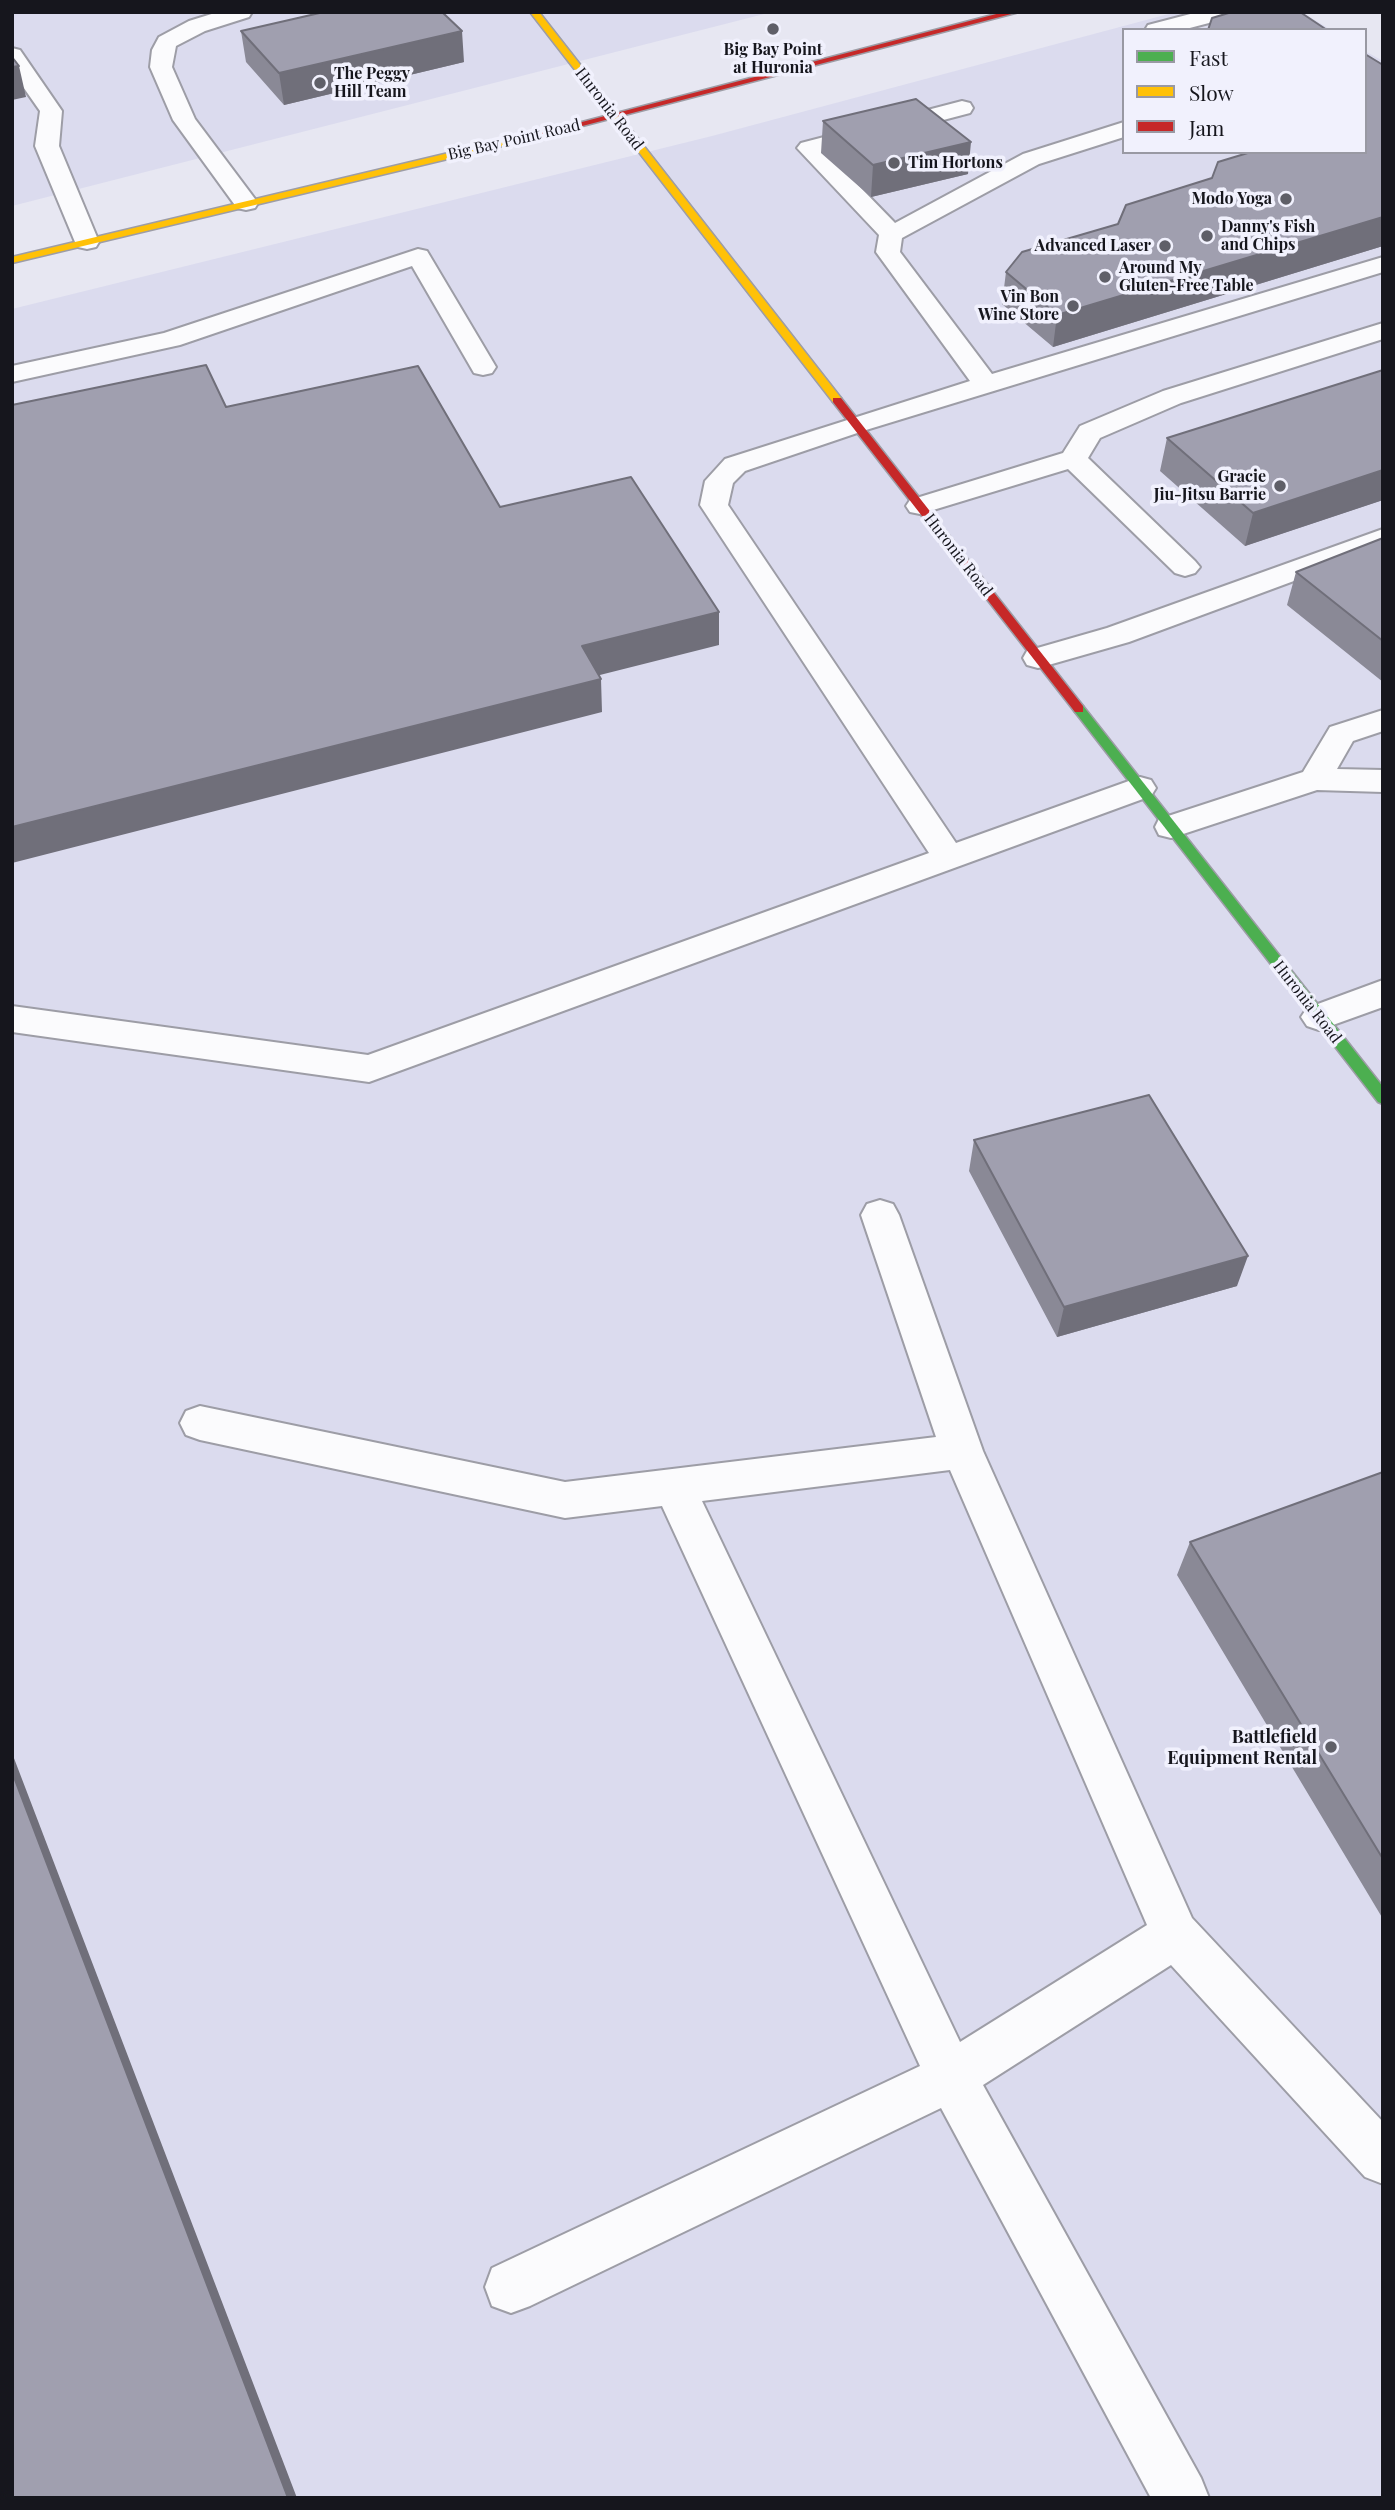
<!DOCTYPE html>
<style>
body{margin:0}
#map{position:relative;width:1395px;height:2510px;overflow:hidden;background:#e7e7f2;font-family:"Playfair Display",serif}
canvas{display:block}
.frame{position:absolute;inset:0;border:14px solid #16161d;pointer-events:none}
.legend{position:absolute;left:1122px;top:28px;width:245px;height:126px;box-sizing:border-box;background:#f1f1fd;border:2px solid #9999a3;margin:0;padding:9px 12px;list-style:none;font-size:21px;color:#16161d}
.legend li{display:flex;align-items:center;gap:14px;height:35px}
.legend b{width:35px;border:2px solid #9999a3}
</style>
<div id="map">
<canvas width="1395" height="2510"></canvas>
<div class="frame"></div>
<ul class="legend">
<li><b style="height:9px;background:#4caf50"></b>Fast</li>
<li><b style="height:9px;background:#ffc107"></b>Slow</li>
<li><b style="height:9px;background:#c62828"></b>Jam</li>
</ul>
</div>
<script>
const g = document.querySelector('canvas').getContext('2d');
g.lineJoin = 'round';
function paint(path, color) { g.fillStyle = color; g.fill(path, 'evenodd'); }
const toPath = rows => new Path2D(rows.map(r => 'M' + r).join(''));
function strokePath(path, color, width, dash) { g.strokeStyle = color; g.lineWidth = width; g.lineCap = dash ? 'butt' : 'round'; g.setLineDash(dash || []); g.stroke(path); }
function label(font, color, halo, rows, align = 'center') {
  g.font = font + ' "Playfair Display",serif'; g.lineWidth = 7; g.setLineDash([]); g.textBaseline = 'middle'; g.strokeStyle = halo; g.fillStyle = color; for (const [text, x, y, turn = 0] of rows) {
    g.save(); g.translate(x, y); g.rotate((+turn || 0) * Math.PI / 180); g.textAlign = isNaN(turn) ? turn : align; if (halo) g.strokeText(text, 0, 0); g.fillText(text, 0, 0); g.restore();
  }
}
const built = toPath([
 [12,12,772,12,12,206],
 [1176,12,1302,12,1331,30,1124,30,1124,152,1365,152,1365,51,1383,61,1383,2498,12,2498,12,309,712,136]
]);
const lane = toPath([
 [218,12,252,12,249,17,205,31,176,46,172,67,195,119,258,203,255,208,246,210,237,208,173,120,150,67,152,50,159,37,189,21,218,12],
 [1198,12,1235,12,1232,17,1182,30,1145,30,1148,25,1198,12],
 [12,48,20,50,62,111,59,146,99,242,96,247,87,249,78,247,75,242,35,146,40,111,12,71,12,48],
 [962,101,970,103,973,108,970,113,825,151,895,223,1023,154,1124,122,1124,137,1039,164,902,238,900,252,992,374,1383,257,1383,272,866,430,745,471,733,483,728,505,956,843,1140,777,1151,780,1156,788,1151,796,369,1082,12,1032,12,1006,368,1055,929,853,700,505,705,481,725,459,970,381,876,252,879,235,797,148,801,143,962,101],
 [418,249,427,251,430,256,496,367,492,373,483,375,474,373,412,266,180,345,12,382,12,366,164,333,418,249],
 [1383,323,1383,339,1181,403,1100,438,1088,458,1195,561,1200,567,1195,573,1185,576,1175,573,1068,469,920,514,910,512,906,506,910,500,1063,453,1080,426,1163,391,1383,323],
 [1383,529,1383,548,1129,642,1038,668,1027,665,1023,658,1027,651,1107,628,1383,529],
 [1383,710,1383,731,1353,741,1337,769,1383,770,1383,792,1317,790,1171,838,1159,835,1155,827,1159,819,1303,772,1330,727,1383,710],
 [1383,980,1383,1007,1319,1030,1307,1026,1301,1017,1307,1008,1383,980],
 [880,1200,893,1204,899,1215,983,1451,1192,1918,1383,2122,1383,2184,1365,2177,1171,1965,983,2085,1201,2478,1209,2498,1151,2498,941,2108,530,2306,511,2313,492,2306,485,2287,492,2268,920,2066,662,1506,565,1518,200,1440,186,1435,180,1423,186,1411,200,1406,565,1482,936,1437,861,1215,867,1204,880,1200],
 [950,1470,1147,1925,960,2042,702,1501,950,1470]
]);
const fast = toPath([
 [1079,705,1083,706,1383,1087,1383,1104,1378,1102,1075,712,1073,709,1079,705]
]);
const slow = toPath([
 [530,12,539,12,841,398,841,402,833,402,530,12],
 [541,131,544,132,544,136,12,263,12,257,541,131]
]);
const jam = toPath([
 [1004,12,1019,12,544,136,536,134,1004,12],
 [833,398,841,398,1083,706,1083,712,1075,712,833,402,833,398]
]);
const wall = toPath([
 [241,31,464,62,284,105,246,62],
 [823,121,968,174,871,197,821,153],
 [1212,178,1383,246,1053,347,1002,304,1006,272,1118,224],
 [1383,370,1383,500,1245,546,1160,471,1167,438],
 [1383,538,1383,682,1287,605,1296,572],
 [974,1140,1237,1286,1057,1337,969,1171],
 [1383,1472,1383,1919,1177,1575,1190,1542]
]);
const shadedWall = toPath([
 [462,31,464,62,284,105,279,73],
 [19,66,26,97,12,100,12,67],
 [971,142,968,174,871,197,873,165],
 [1383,217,1383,246,1053,347,1057,315],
 [1383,470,1383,500,1245,546,1253,513],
 [719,612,719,645,584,679,582,646],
 [601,679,602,712,12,863,12,827],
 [1248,1256,1237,1286,1057,1337,1064,1307],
 [12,1753,297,2498,288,2498,12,1772]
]);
const building = toPath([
 [324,12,442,12,462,31,279,73,241,31,324,12],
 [1232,12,1300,12,1327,30,1208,30,1212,18,1232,12],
 [1365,54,1383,65,1383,217,1057,315,1006,272,1022,252,1118,224,1126,205,1212,178,1218,162,1251,152,1365,152,1365,54],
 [12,57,19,66,12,67,12,57],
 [916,99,971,142,873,165,823,121,916,99],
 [206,365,226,407,418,366,500,507,631,477,719,612,582,646,601,679,12,827,12,405,206,365],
 [1383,370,1383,470,1253,513,1167,438,1383,370],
 [1383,538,1383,641,1296,572,1383,538],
 [1149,1095,1248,1256,1064,1307,974,1140,1149,1095],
 [1383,1472,1383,1859,1190,1542,1383,1472],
 [12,1772,288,2498,12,2498,12,1772]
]);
const markers = [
 [773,29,7,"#5f5f68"],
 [320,83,7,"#5f5f68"],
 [894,163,7,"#5f5f68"],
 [1286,199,7,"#5f5f68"],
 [1207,236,7,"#5f5f68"],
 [1165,246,7,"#5f5f68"],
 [1105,277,7,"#5f5f68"],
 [1073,306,7,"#5f5f68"],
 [1280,486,7,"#5f5f68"],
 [1331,1747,7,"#5f5f68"]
];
const farPoinames = [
 ["Big Bay Point",773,50,"center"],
 ["at Huronia",773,68,"center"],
 ["The Peggy",334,74],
 ["Hill Team",334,92],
 ["Tim Hortons",908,163],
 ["Modo Yoga",1272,199,"right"],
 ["Danny's Fish",1221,227],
 ["and Chips",1221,245],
 ["Advanced Laser",1151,246,"right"],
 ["Around My",1119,268],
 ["Gluten-Free Table",1119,286],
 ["Vin Bon",1059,297,"right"],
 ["Wine Store",1059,315,"right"],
 ["Gracie",1266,477,"right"],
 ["Jiu-Jitsu Barrie",1266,495,"right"]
];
const farStreetnames = [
 ["Huronia Road",609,109,52],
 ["Big Bay Point Road",514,140,-13],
 ["Huronia Road",958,555,52],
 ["Huronia Road",1307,1002,52]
];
const poiNames = [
 ["Battlefield",1317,1737],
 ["Equipment Rental",1317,1758]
];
paint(built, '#dbdbee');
strokePath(lane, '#9d9da6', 4);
strokePath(fast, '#9d9da6', 3);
strokePath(slow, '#9d9da6', 3);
strokePath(jam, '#9d9da6', 3);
paint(lane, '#fbfbfd');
paint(fast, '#4caf50');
paint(slow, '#ffc107');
paint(jam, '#c62828');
paint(wall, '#8a8996');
paint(shadedWall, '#706f7a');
paint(building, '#a09faf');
strokePath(building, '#706f7a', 2);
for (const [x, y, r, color] of markers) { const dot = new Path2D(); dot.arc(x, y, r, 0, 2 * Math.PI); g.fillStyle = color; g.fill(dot); strokePath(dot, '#f1f1fd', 2.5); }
label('bold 16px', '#16161d', '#f1f1fd', farPoinames, 'left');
label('16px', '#16161d', '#f1f1fd', farStreetnames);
label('bold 18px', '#16161d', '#f1f1fd', poiNames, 'right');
</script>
